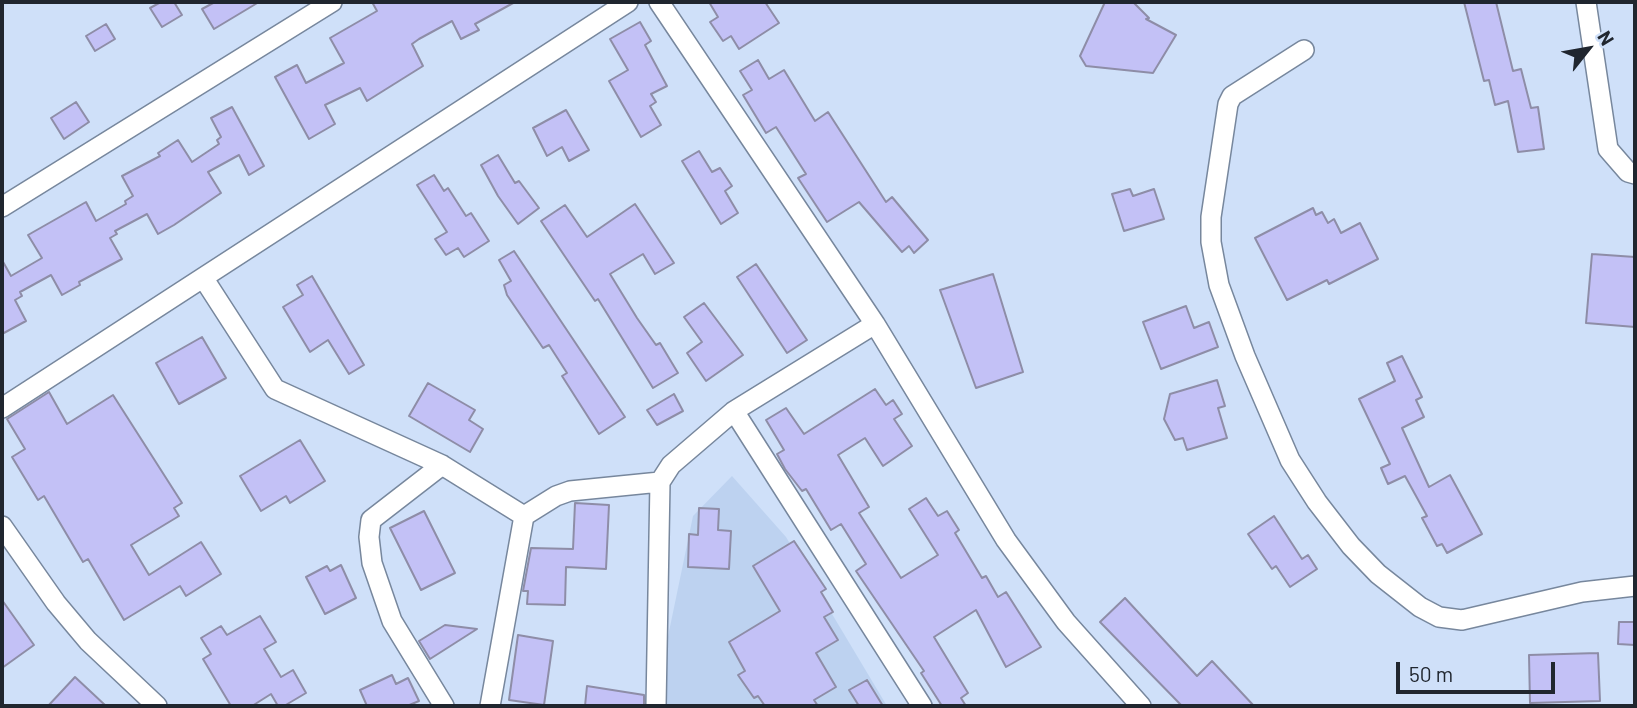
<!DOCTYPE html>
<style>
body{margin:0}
#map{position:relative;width:1637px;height:708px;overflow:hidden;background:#cfe0f9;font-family:Barlow,sans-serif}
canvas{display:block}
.frame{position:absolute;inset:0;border:4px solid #20262f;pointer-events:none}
.north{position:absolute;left:1553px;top:14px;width:70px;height:70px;-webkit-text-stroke:5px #cfe0f9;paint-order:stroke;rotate:59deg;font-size:19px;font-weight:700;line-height:28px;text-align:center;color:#20262f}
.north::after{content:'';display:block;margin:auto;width:24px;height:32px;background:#20262f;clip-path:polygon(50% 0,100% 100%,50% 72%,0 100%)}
.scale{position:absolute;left:1396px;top:662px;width:159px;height:32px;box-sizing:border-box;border:4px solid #20262f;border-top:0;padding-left:9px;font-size:21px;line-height:24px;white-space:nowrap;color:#20262f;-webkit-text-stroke:5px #cfe0f9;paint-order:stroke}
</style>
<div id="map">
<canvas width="1637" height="708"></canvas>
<div class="frame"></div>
<div class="north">N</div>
<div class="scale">50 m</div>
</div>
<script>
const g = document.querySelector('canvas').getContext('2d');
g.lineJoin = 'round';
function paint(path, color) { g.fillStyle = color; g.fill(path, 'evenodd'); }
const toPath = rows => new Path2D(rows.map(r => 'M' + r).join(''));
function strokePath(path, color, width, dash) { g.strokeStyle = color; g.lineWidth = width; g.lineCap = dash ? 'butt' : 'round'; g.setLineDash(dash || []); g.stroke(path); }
const built = toPath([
 [732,476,786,537,887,706,663,706,666,646,693,516]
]);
const building = toPath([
 [161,2,174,2,182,15,162,27,150,8,161,2],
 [215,2,259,2,214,29,202,9,215,2],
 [372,2,515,2,475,24,479,30,461,39,452,21,419,39,412,44,423,66,367,101,360,88,325,105,335,124,309,139,275,77,297,65,306,83,344,63,330,38,377,11,372,2],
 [709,2,765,2,779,23,739,49,731,36,723,41,710,22,718,17,709,2],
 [1105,2,1133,2,1149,18,1146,19,1176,35,1153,73,1086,66,1080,56,1105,2],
 [1464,2,1496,2,1513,71,1521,69,1531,108,1538,107,1544,149,1518,152,1508,101,1495,105,1489,80,1484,81,1464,2],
 [640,22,651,41,645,45,667,86,651,94,656,102,650,106,661,125,641,137,609,81,628,70,610,39,640,22],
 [106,24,115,39,95,51,86,36,106,24],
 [758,60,769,79,784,70,815,121,828,112,886,202,892,197,928,240,914,253,909,246,902,252,859,202,827,222,798,178,806,174,776,127,766,133,743,95,752,90,740,71,758,60],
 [76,102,89,122,64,139,51,118,76,102],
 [232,107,264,166,249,175,239,155,208,172,221,193,174,225,158,234,147,214,115,231,117,234,110,238,122,259,79,282,80,285,62,295,51,275,20,292,22,296,15,300,26,321,2,334,2,260,11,276,42,258,28,235,86,202,96,221,126,204,125,201,133,196,122,176,160,156,158,153,178,140,192,162,219,144,217,140,221,137,211,118,232,107],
 [566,110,589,150,569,161,562,147,547,156,533,128,566,110],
 [699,151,712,172,720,168,732,186,725,191,738,213,721,224,682,161,699,151],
 [498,155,515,183,519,181,539,208,518,224,498,196,481,165,498,155],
 [434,175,444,191,448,188,466,216,471,213,489,241,464,257,458,248,446,255,435,239,447,232,417,185,434,175],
 [1130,189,1133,196,1154,189,1164,219,1124,231,1112,194,1130,189],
 [635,204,674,263,655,274,643,254,610,274,637,318,656,345,660,343,678,373,653,388,598,299,595,301,541,221,565,205,587,237,635,204],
 [1313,208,1316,215,1322,212,1328,223,1334,219,1341,233,1360,223,1378,259,1329,284,1327,280,1287,300,1255,238,1313,208],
 [514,251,625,417,599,434,562,376,567,373,549,345,543,348,507,295,504,285,511,281,499,260,514,251],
 [1592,254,1635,257,1635,327,1586,323,1592,254],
 [756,264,807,340,787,353,737,277,756,264],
 [993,274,1023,372,976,388,940,290,993,274],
 [312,276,364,365,349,374,328,340,310,352,283,307,303,295,297,285,312,276],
 [704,303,743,355,706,381,687,353,702,342,684,317,704,303],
 [1186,306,1194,328,1209,322,1218,347,1161,369,1143,322,1186,306],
 [202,337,226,378,179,404,156,363,202,337],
 [1402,356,1422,397,1416,400,1424,417,1402,428,1429,487,1450,475,1482,534,1447,553,1442,544,1437,546,1422,518,1427,516,1405,476,1388,484,1381,468,1390,464,1359,399,1395,381,1387,363,1402,356],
 [1217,380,1225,406,1218,408,1227,438,1187,450,1183,438,1175,440,1164,419,1170,394,1217,380],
 [428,383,475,410,469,420,483,429,470,452,409,416,428,383],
 [875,389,886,405,893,400,902,414,894,419,912,446,883,466,865,438,838,455,869,507,859,513,901,578,938,555,909,509,926,498,938,516,947,511,959,530,955,533,982,578,986,576,998,597,1006,592,1041,647,1006,667,976,610,934,637,968,693,961,698,966,706,942,706,921,673,924,671,856,571,866,564,841,524,831,530,806,489,802,491,785,469,777,454,784,450,766,420,786,408,804,434,875,389],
 [49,392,67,424,113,395,182,503,174,508,179,516,131,545,149,575,201,542,221,574,186,596,180,586,124,620,88,559,83,562,44,496,38,500,12,457,25,449,7,419,49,392],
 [674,394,683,411,657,425,647,410,674,394],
 [300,440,325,481,290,503,286,496,261,511,240,476,300,440],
 [575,503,609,505,606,569,566,567,565,605,527,604,528,591,523,591,531,548,573,549,575,503],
 [699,508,719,509,718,530,731,531,729,569,688,567,689,534,698,535,699,508],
 [424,511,455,573,421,590,390,528,424,511],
 [1274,516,1302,559,1308,555,1317,569,1290,587,1276,566,1272,569,1248,534,1274,516],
 [794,541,826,589,821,592,833,612,824,617,838,640,816,653,836,687,814,700,818,706,765,706,758,696,754,698,738,675,745,671,729,642,780,611,753,566,794,541],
 [341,565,356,598,325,614,306,577,327,566,330,571,341,565],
 [1125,598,1197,676,1212,661,1254,706,1182,706,1100,622,1125,598],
 [2,600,34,645,2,668,2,600],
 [260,616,276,642,264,649,281,677,293,670,306,693,284,706,278,706,271,694,252,706,231,706,203,659,211,654,201,638,221,626,227,635,260,616],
 [1619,622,1635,622,1635,645,1618,644,1619,622],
 [445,625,477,629,430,659,419,641,445,625],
 [518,635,553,641,544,705,509,700,518,635],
 [1598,653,1600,701,1530,703,1529,655,1598,653],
 [392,675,396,684,408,678,419,701,407,706,367,706,360,690,392,675],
 [75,677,106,706,48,706,75,677],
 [867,680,883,706,859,706,849,690,867,680],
 [587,686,644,695,644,706,585,706,587,686]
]);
const minor = toPath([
 [659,2,875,324,1006,540,1066,622,1141,706],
 [1586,2,1608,149,1628,172,1635,174],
 [1304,50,1232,96,1228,104,1211,217,1211,242,1219,285,1245,356,1290,460,1317,502,1351,546,1378,574,1420,607,1439,617,1462,620,1582,592,1635,586],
 [2,207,332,2],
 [204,279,275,389,442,465,524,516],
 [2,408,628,2],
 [734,411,922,706],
 [442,465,371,520,369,537,372,563,392,621,444,706],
 [2,526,56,603,88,641,157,706],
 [490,706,524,516,556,496,570,491,660,482],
 [656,706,660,482,671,465,734,411,875,324]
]);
paint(built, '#bdd2f0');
paint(building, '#c3c1f6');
strokePath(building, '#8e8da7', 2);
strokePath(minor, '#77879d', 22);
strokePath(minor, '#fff', 19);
</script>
